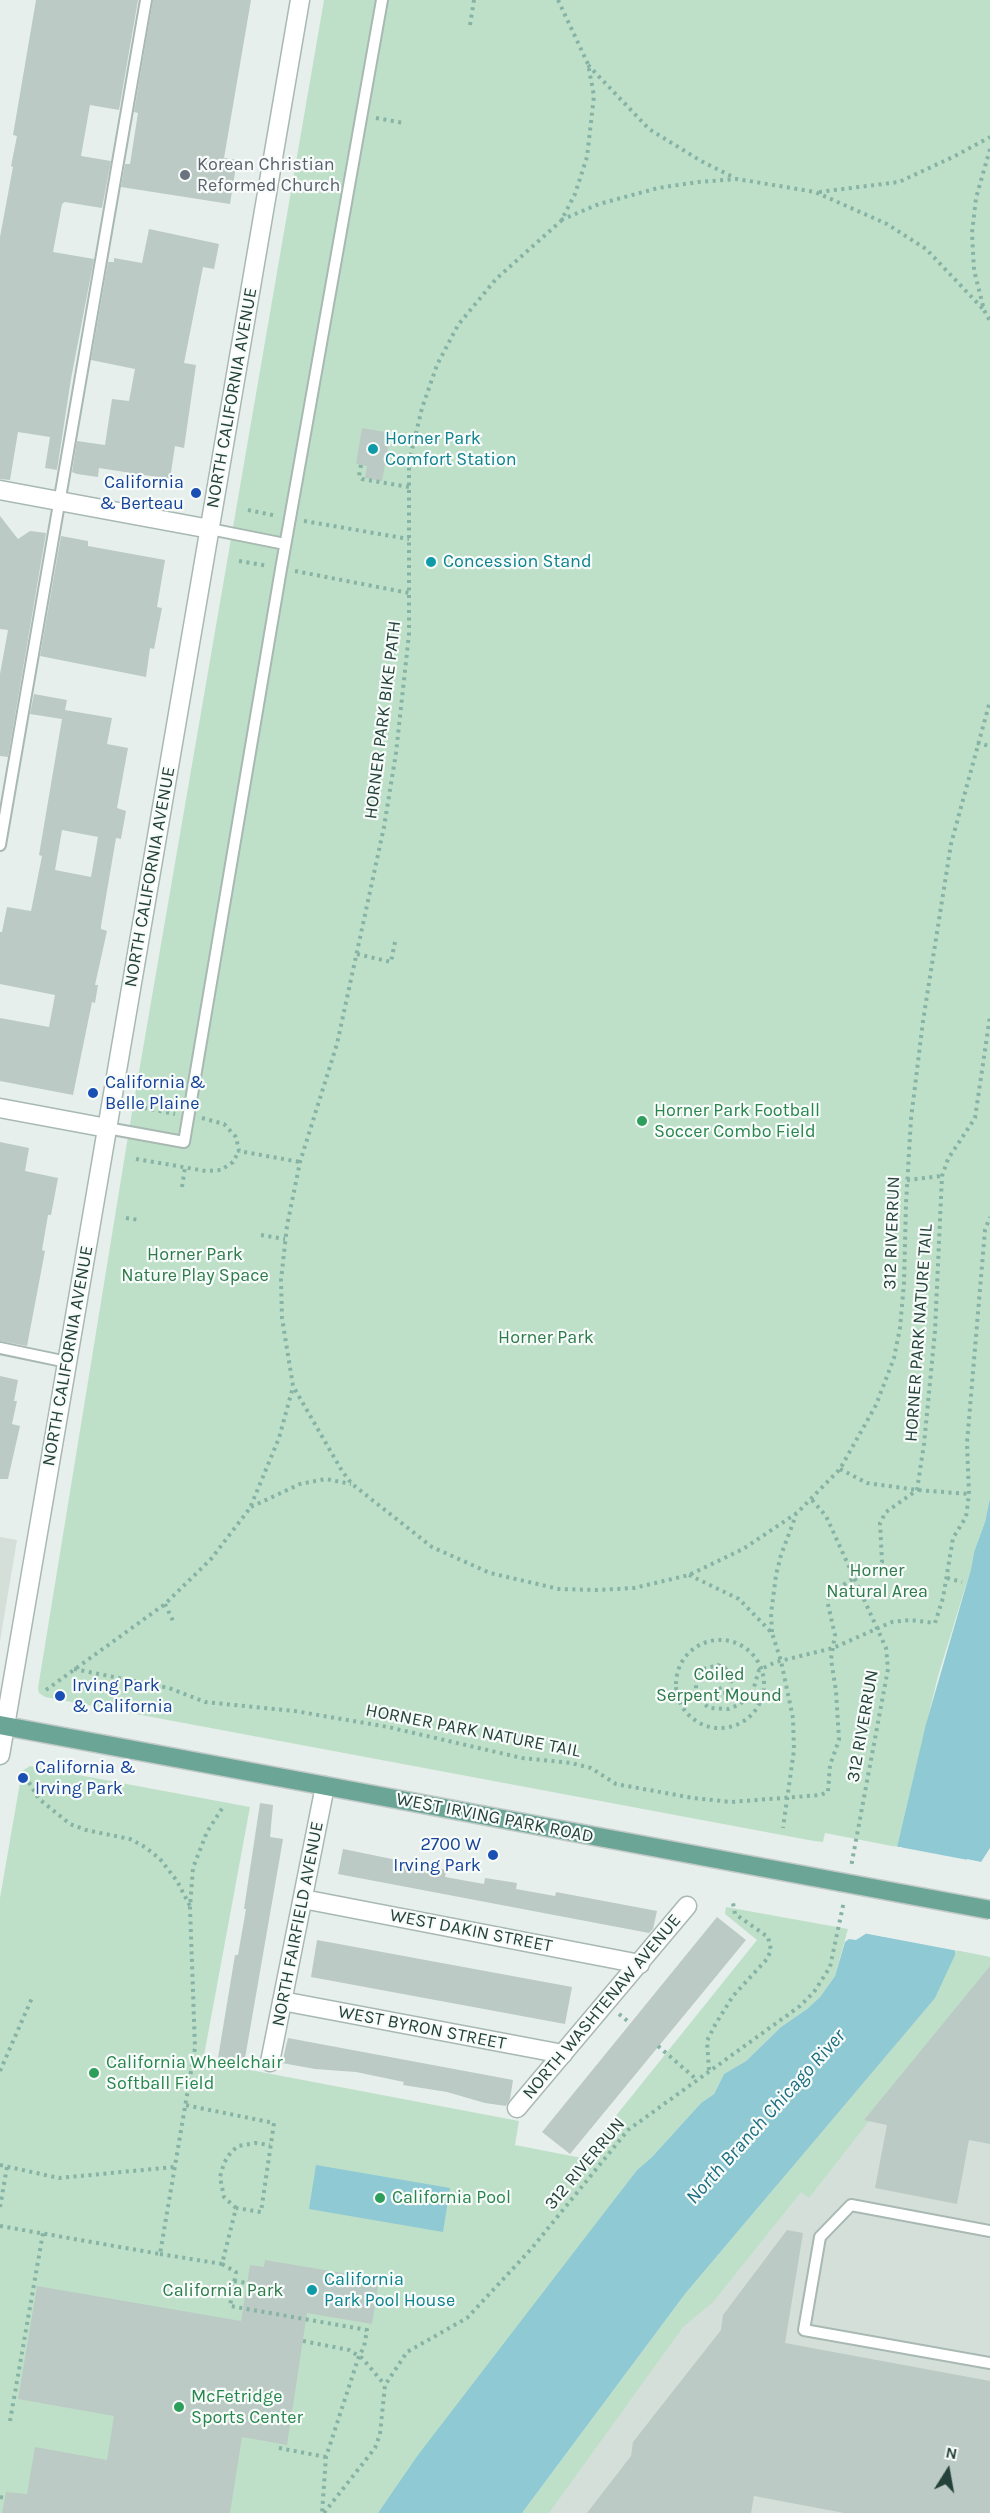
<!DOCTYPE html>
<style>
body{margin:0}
#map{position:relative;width:990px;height:2513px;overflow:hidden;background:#e6efeb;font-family:Karla,sans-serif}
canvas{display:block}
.north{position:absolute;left:918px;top:2441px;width:60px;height:60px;-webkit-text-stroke:4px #f7fbf9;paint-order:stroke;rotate:11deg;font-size:16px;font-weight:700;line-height:24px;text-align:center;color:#24423a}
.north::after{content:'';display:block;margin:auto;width:21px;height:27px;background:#24423a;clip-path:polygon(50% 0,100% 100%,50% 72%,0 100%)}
</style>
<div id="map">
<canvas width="990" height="2513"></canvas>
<div class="north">N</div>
</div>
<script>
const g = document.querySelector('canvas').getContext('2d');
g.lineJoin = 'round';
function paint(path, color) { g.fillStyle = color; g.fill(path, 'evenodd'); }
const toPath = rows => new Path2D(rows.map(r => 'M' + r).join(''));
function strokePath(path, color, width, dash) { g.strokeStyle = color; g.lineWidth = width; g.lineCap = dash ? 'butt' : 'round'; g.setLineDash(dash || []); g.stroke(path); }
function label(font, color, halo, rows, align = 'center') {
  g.font = font + ' Karla,sans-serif'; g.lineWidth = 4.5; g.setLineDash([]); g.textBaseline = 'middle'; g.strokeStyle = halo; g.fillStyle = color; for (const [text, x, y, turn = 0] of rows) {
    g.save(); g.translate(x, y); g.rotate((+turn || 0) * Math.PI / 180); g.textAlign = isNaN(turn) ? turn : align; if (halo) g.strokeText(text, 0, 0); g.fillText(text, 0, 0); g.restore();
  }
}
const built = toPath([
 [0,1537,17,1540,0,1641],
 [955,1950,990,1957,990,2513,522,2513,955,1955]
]);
const green = toPath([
 [324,0,990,0,990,1498,985,1522,974,1552,971,1569,938,1676,897,1847,825,1833,823,1842,814,1841,45,1697,39,1693,38,1688,131,1118],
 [30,1766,250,1807,203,2061,519,2121,515,2145,582,2158,757,1940,725,1914,726,1907,848,1929,835,1976,820,1997,807,2009,781,2027,746,2061,724,2074,714,2094,701,2103,652,2157,637,2170,378,2513,0,2513,0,1898,22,1771],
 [955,1950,990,1957,990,1966,864,2120,869,2121,809,2198,801,2192,713,2302,683,2327,549,2513,522,2513,685,2294,935,1998]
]);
const water = toPath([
 [990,1498,990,1848,981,1862,967,1859,950,1949,955,1950,955,1955,935,1998,685,2294,522,2513,378,2513,418,2455,637,2170,652,2157,701,2103,714,2094,724,2074,746,2061,781,2027,807,2009,820,1997,835,1976,845,1942,849,1939,856,1940,867,1933,885,1937,902,1847,897,1847,926,1724,971,1569,974,1552,985,1522],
 [316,2165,450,2188,443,2232,309,2209]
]);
const pier = toPath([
 [894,1846,984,1863,981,1865,969,1863,953,1947,958,1951,863,1933,867,1930,883,1933,899,1850]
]);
const building = toPath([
 [36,0,138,0,119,110,90,105,81,156,111,161,102,208,65,202,62,204,53,252,94,259,71,379,57,470,45,468,50,437,18,432,10,480,0,479,0,237,13,167,11,166,17,136,13,135],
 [153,0,251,0,224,158,237,160,230,204,121,187,125,164,130,164,138,113,134,112],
 [149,229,219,244,214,269,203,267,184,363,196,365,184,448,175,446,170,479,99,468,98,477,77,474,72,472,77,441,105,445,112,399,129,401,135,369,91,360,108,262,114,262,114,258,142,263],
 [362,428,391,433,382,481,365,478,367,466,356,464],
 [0,516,18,539,30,531,46,533,8,757,0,756,0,674,8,630,0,629],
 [61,536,88,541,88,546,165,560,157,607,162,608,154,649,150,648,146,677,40,656],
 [34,694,67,700,65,710,112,718,107,744,128,748,117,808,126,811,121,839,116,838,101,926,101,929,107,931,95,985,98,985,95,1003,92,1002,73,1095,0,1081,0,1018,49,1027,55,995,0,984,0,932,2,932,7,907,31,911,42,856,39,855,62,719,30,714],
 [62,830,98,837,91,877,55,870],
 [0,1142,29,1148,25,1171,58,1178,51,1215,48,1215,42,1250,45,1251,27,1346,0,1341],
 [0,1376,18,1380,14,1401,17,1401,12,1424,20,1426,8,1479,0,1479],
 [260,1803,273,1805,270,1837,283,1839,244,2064,218,2058,235,1955,238,1955,246,1909,244,1909],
 [343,1849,446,1870,445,1877,484,1884,485,1878,517,1883,516,1889,555,1896,556,1892,657,1911,653,1929,649,1933,338,1874],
 [717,1917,746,1940,570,2154,542,2132],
 [317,1940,572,1987,565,2024,311,1977],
 [990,1966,990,2144,969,2140,957,2204,875,2188,887,2125,864,2120],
 [288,2038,513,2080,510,2099,506,2106,485,2103,447,2092,403,2085,404,2082,356,2072,315,2069,282,2063],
 [787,2230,803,2233,785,2343,990,2381,990,2513,844,2513,754,2496,751,2513,587,2513,631,2456,633,2442,721,2330,723,2315],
 [265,2260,379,2279,372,2324,307,2313,287,2445,242,2437,230,2513,2,2513,6,2492,27,2494,35,2447,107,2460,114,2416,18,2399,37,2286,241,2321,250,2265,264,2267]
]);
const path = toPath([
 [558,0,588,64,594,96,587,157,575,194,561,221,496,279,458,325,437,365,422,408,409,462,409,634,396,753,384,827,337,1044,300,1162,287,1226,281,1280,282,1318,293,1386,342,1471,352,1484,432,1547,490,1573,559,1589,597,1590,634,1588,689,1575,743,1549,797,1513,840,1469,876,1405,894,1358,900,1328,904,1283,906,1204,911,1119,923,1021,951,844,990,701],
 [470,25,474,0],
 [588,65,649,129,701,161,735,178],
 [376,118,404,123],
 [990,149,976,198,972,233,974,270,984,310,990,321],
 [819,192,899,182,955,156,990,137],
 [561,220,599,204,658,188,698,182,737,179,815,192,887,224,926,249,984,310],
 [361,465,359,476,362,479,409,487],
 [248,510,277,516],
 [304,521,409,539],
 [239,561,268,566],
 [295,571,409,593],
 [977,743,990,746],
 [357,954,391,962,395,942],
 [144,1108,175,1114],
 [202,1118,224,1124,236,1137,239,1151,300,1162],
 [136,1159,206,1171,221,1170,233,1162,239,1151],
 [907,1180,942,1176],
 [182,1187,185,1167],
 [126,1218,139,1220],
 [261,1235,285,1239],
 [840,1469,867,1483,917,1490,969,1494],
 [812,1500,826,1516,886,1648,888,1669,851,1867],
 [251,1507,300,1484,326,1479,351,1484],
 [689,1575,739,1599,772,1633,781,1661,793,1718,794,1750,783,1828],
 [947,1578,962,1582],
 [165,1604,174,1623],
 [772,1632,771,1614,776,1575,781,1555,796,1515],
 '676 1684a44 44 0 1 1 88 0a44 44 0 1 1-88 0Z',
 [74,1669,169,1688,205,1702,295,1711,388,1727,522,1758,571,1763,591,1768,616,1784,693,1798,731,1802,820,1795,828,1792,830,1765,839,1740,836,1691,831,1659,835,1635,827,1600,831,1593,854,1578,880,1566,882,1562,880,1523,886,1512,917,1490,924,1444,935,1331,942,1176,948,1159,975,1118,990,1016],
 [719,1687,723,1693,727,1693,731,1689,731,1675,725,1668,718,1665,700,1670,696,1679,696,1690,700,1700,709,1708,728,1709,739,1705,748,1697,754,1687,759,1670,776,1662,833,1648,892,1622,910,1620,935,1623,943,1598,953,1538,966,1517,969,1494,967,1443,985,1230,990,1217],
 [46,1690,165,1604,211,1559,250,1508,279,1438,293,1387],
 [25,1776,39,1799,70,1824,86,1830,130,1839,145,1847,160,1859,177,1881,190,1906],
 [619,2014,630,2023],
 [658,2046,696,2079],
 [709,2070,707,2041,715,2025,733,1996,767,1959,771,1950,768,1937,735,1914,733,1903],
 [0,2071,32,1998],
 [0,2165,59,2178,174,2167],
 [0,2207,7,2167],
 [236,2208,224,2197,220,2177,224,2163,231,2152,238,2146,255,2143,270,2145],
 [0,2226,160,2254,195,2048,190,1907,193,1868,207,1832,223,1807],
 [160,2254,222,2264,236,2208,261,2212,274,2123,185,2105],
 [222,2264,236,2272,230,2306,367,2330,364,2347,359,2356,326,2457,322,2513],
 [234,2281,247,2283],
 [303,2341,349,2350,362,2358,385,2385],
 [10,2421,43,2233],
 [279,2448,326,2457],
 [0,2497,5,2498],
 [324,2513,375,2448,380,2434,385,2385,407,2352,467,2318,532,2248,628,2130,800,2006,814,1992,830,1967,844,1901]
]);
const service = toPath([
 [210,529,285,544],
 [0,845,146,0],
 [107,1128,184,1142,281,569,382,0],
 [0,1348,67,1362],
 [990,2231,851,2205,820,2237,804,2330,990,2363]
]);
const minor = toPath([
 [0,490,210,529],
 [0,1108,107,1128],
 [303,1899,640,1964],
 [282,2001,563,2054],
 [270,2062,325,1786],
 [517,2108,687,1906]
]);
const tertiary = toPath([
 [0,1755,300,0]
]);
const primary = toPath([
 [0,1725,840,1882]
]);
const primaryBridge = toPath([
 [840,1882,990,1910]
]);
const markers = [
 [185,175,6,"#6b7280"],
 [373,449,6,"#0f9aa8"],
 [196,493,6,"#1a4fb4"],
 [431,562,6,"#0f9aa8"],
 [93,1093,6,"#1a4fb4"],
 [642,1121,6,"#2e9e5b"],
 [60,1696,6,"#1a4fb4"],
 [23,1778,6,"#1a4fb4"],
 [493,1855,6,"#1a4fb4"],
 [94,2073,6,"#2e9e5b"],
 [380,2198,6,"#2e9e5b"],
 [312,2290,6,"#0f9aa8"],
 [179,2407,6,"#2e9e5b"]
];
const worshipNames = [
 ["Korean Christian",197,165],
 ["Reformed Church",197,186]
];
const streetNames = [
 ["NORTH CALIFORNIA AVENUE",232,398,-80],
 ["HORNER PARK BIKE PATH",383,720,-83],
 ["NORTH CALIFORNIA AVENUE",150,877,-80],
 ["312 RIVERRUN",892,1233,-88],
 ["HORNER PARK NATURE TAIL",919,1333,-86],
 ["NORTH CALIFORNIA AVENUE",68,1356,-80],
 ["312 RIVERRUN",863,1726,-80],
 ["HORNER PARK NATURE TAIL",473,1731,11],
 ["WEST IRVING PARK ROAD",495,1818,11],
 ["NORTH FAIRFIELD AVENUE",298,1924,-79],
 ["WEST DAKIN STREET",471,1931,11],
 ["NORTH WASHTENAW AVENUE",602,2007,-50],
 ["WEST BYRON STREET",422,2028,11],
 ["312 RIVERRUN",585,2164,-50]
];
const cultureNames = [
 ["Horner Park",385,439],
 ["Comfort Station",385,460],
 ["Concession Stand",443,562],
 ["California",324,2280],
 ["Park Pool House",324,2301]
];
const transitNames = [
 ["California",184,483,"right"],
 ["& Berteau",184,504,"right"],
 ["California &",105,1083],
 ["Belle Plaine",105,1104],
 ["Irving Park",72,1686],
 ["& California",72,1707],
 ["California &",35,1768],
 ["Irving Park",35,1789],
 ["2700 W",481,1845,"right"],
 ["Irving Park",481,1866,"right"]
];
const leisureNames = [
 ["Horner Park Football",654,1111],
 ["Soccer Combo Field",654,1132],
 ["California Wheelchair",106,2063],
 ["Softball Field",106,2084],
 ["California Pool",392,2198],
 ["McFetridge",191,2397],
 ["Sports Center",191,2418]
];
const parkNames = [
 ["Horner Park",195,1255],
 ["Nature Play Space",195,1276],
 ["Horner Park",546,1338],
 ["Horner",877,1571],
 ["Natural Area",877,1592],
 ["Coiled",719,1675],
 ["Serpent Mound",719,1696],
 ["California Park",223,2291]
];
const waterNames = [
 ["North Branch Chicago River",766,2117,-48]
];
paint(built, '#d4dfda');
paint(green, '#bfe0c8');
paint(water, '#8ec9d4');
paint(pier, '#e6efeb');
paint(building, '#bbcac4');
strokePath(service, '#a8b8b2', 14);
strokePath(minor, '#a8b8b2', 21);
strokePath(tertiary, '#a8b8b2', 21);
strokePath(primary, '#c2cac8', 21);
strokePath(path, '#86b3a5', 4, [3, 4.5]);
strokePath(service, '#fff', 10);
strokePath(minor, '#fff', 18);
strokePath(tertiary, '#fff', 18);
strokePath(primary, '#6aa596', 18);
strokePath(primaryBridge, '#c2cac8', 21, []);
strokePath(primaryBridge, '#6aa596', 18);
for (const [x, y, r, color] of markers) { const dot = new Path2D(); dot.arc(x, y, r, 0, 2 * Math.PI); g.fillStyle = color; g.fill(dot); strokePath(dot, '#f7fbf9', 2); }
label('18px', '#5b616d', '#f7fbf9', worshipNames, 'left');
label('18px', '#24423a', '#f7fbf9', streetNames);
label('18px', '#0d838f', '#f7fbf9', cultureNames, 'left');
label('18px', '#164399', '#f7fbf9', transitNames, 'left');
label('18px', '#27864d', '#f7fbf9', leisureNames, 'left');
label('18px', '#2d7a4b', '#f7fbf9', parkNames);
label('italic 20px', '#1c6f80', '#f7fbf9', waterNames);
</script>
